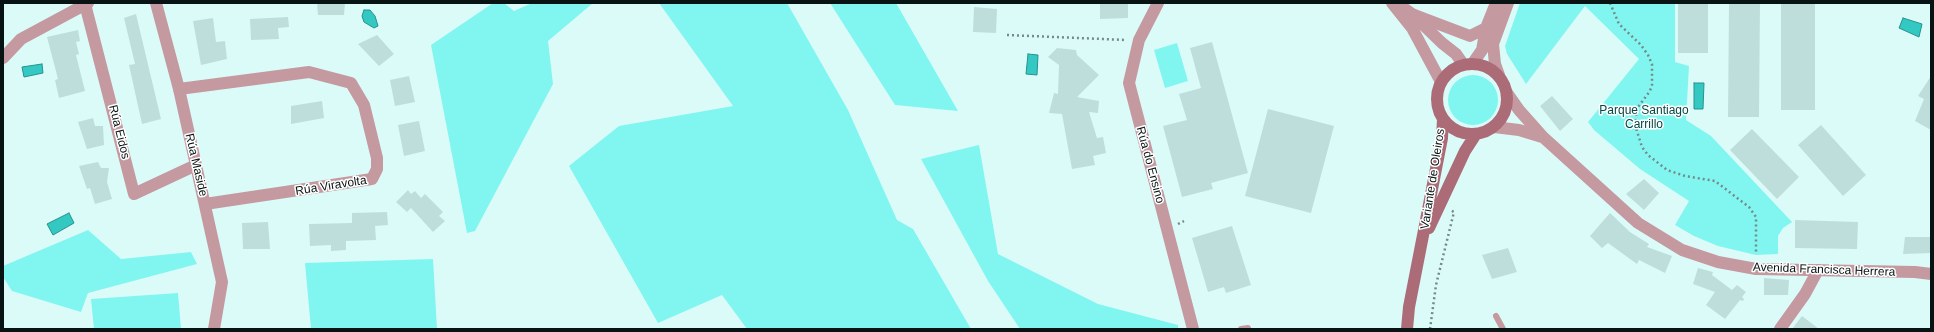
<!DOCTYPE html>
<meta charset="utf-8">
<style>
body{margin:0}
#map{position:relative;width:1934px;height:332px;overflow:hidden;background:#dbfbf9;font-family:Arial,sans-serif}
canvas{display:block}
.frame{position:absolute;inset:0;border:4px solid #081413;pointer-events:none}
</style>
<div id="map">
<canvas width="1934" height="332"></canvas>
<div class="frame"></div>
</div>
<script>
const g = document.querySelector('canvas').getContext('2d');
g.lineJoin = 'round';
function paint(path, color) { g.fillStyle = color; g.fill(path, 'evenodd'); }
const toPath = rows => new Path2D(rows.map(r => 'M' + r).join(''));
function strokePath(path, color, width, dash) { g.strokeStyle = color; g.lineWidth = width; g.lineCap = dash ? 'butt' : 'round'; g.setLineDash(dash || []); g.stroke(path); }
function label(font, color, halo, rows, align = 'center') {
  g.font = font + ' Arial,sans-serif'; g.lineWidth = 3; g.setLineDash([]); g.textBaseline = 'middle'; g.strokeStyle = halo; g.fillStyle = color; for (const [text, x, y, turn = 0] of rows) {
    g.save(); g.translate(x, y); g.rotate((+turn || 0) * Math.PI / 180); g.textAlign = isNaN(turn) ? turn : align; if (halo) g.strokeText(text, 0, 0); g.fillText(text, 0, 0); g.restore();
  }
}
const green = toPath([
 [493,3,504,3,514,11,532,3,593,3,548,41,553,84,475,231,467,233,431,45],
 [659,3,787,3,848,110,897,220,913,229,971,329,747,329,722,295,658,323,569,166,619,126,733,106],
 [830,3,896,3,958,111,895,105],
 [1520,3,1675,3,1675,62,1689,66,1686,120,1711,136,1792,222,1783,228,1778,236,1778,254,1756,255,1718,246,1694,236,1675,225,1689,201,1640,169,1594,130,1588,122,1639,59,1585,6,1526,84,1507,54,1505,46],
 [1177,43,1188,81,1165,88,1154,50],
 '1448 100a25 25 0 1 1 50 0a25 25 0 1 1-50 0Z',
 [979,145,998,254,1098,304,1178,325,1178,329,1020,329,988,281,921,159],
 [88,230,121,259,191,252,197,264,88,293,81,312,12,291,3,277,3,266],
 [433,259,437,329,311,329,305,263],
 [178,293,181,329,94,329,91,299]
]);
const water = toPath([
 [364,10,370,10,375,16,378,26,374,28,364,22,362,16,364,10],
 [1903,18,1922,24,1919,37,1899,28,1903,18],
 [1028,54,1038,55,1037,75,1026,74,1028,54],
 [42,64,43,73,24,77,22,67,42,64],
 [1694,83,1704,83,1703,109,1694,109,1694,83],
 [69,213,74,223,53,235,47,224,69,213]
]);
const building = toPath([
 [317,3,345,3,344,15,318,15],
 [1100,3,1128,3,1128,18,1100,19],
 [1678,3,1708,3,1708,53,1678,53],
 [1729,3,1760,3,1759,117,1728,117],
 [1781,3,1815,3,1815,110,1781,110],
 [974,7,997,9,996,33,973,32],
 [136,14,161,119,142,124,129,65,135,64,124,18],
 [288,17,289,27,278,28,279,39,251,40,250,19],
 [213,18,216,42,225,41,227,59,201,65,193,21],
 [78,30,80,41,76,42,79,54,76,55,85,91,59,98,55,80,58,79,47,37],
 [377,35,394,54,379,66,358,44],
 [1212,42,1248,173,1211,183,1213,189,1182,197,1163,126,1187,120,1179,94,1201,88,1190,48],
 [1057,48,1076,50,1077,55,1099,75,1077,97,1099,101,1098,113,1089,112,1097,138,1103,137,1106,153,1093,156,1095,165,1072,169,1062,114,1049,113,1054,93,1058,94,1059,65,1048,57],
 [409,76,415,102,395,106,390,80],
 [1931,76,1931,130,1915,121,1924,99,1918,96],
 [1552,96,1573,119,1560,131,1540,106],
 [322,101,324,118,291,124,291,106],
 [1268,109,1334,126,1311,213,1245,196],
 [93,118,95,126,103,126,104,145,87,149,78,122],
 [419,121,425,151,404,156,398,125],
 [1821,125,1866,175,1843,196,1798,145],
 [1752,129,1799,177,1777,199,1730,150],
 [98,162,101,168,109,168,107,182,112,199,95,204,90,188,87,189,79,166],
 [1644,179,1659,193,1644,210,1626,194],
 [408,190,411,194,415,191,421,198,425,194,443,212,439,216,445,221,433,232,411,208,407,212,396,202],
 [387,212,388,225,375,226,376,240,346,241,346,250,331,251,331,245,310,246,309,224,352,223,352,213],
 [1610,213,1630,232,1649,244,1647,247,1672,256,1665,273,1639,260,1637,264,1608,243,1602,248,1590,236],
 [1795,220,1858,222,1857,249,1795,248],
 [268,222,270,249,243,249,242,223],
 [1232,226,1251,285,1226,293,1224,287,1208,292,1192,238],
 [1905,237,1931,237,1931,253,1903,254],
 [1508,248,1517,272,1492,279,1482,255],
 [1698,268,1713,272,1712,275,1732,290,1737,285,1746,292,1742,297,1744,299,1743,301,1740,300,1725,319,1706,305,1715,292,1693,284],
 [1764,278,1789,280,1788,295,1764,295],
 [1802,316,1819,329,1792,329]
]);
const path = toPath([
 [1610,3,1619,24,1641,45,1648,55,1652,64,1652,85,1650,91,1638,107,1636,113,1636,128,1642,147,1648,155,1667,170,1685,176,1715,181,1749,207,1756,217,1756,252],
 [1007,35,1126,40],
 [1178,224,1184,221],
 [1430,329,1436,285,1454,212,1450,210]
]);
const service = toPath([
 [1496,316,1503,329],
 [1241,329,1248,328]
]);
const minor = toPath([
 [1158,3,1139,40,1129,83,1193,329],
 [85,4,134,194,196,165],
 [1412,14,1470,36,1486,28],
 [3,58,21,39,88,3],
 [1473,63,1482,50,1486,28,1496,3],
 [1499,75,1495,64,1493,44,1508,3],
 [179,89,309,72,351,83,364,105,377,158,377,169,372,179,205,204],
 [1780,329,1805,294,1818,270]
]);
const tertiary = toPath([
 [156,3,179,89,222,282,214,329],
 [1392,3,1412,28,1441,82],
 [1397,3,1412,14,1442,43,1456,54,1463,64],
 [1507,93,1519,110,1543,137,1638,223,1682,250,1718,262,1756,269,1915,272,1931,274],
 [1494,127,1519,130,1542,137]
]);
const secondary = toPath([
 '1437 99a35 35 0 1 1 70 0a35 35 0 1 1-70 0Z',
 [1429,228,1465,151,1476,134],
 [1407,329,1409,307,1442,138,1443,119]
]);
const parkNames = [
 ["Parque Santiago",1644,111],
 ["Carrillo",1644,125]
];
const streetNames = [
 ["Rúa Eidos",119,132,76],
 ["Rúa Maside",196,165,77],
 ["Rúa do Ensino",1150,165,75],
 ["Variante de Oleiros",1433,179,-81],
 ["Rúa Viravolta",331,186,-9],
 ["Avenida Francisca Herrera",1824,270,2]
];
paint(green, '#81f6f0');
paint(water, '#33c8c2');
strokePath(water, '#26928e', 1);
paint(building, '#bededc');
strokePath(path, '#748a88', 2.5, [2, 3]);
strokePath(service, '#c599a0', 6);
strokePath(minor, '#c599a0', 12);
strokePath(tertiary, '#c599a0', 12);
strokePath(secondary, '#ab6c78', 12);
label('12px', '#054745', '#fff', parkNames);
label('12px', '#081413', '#fff', streetNames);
</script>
